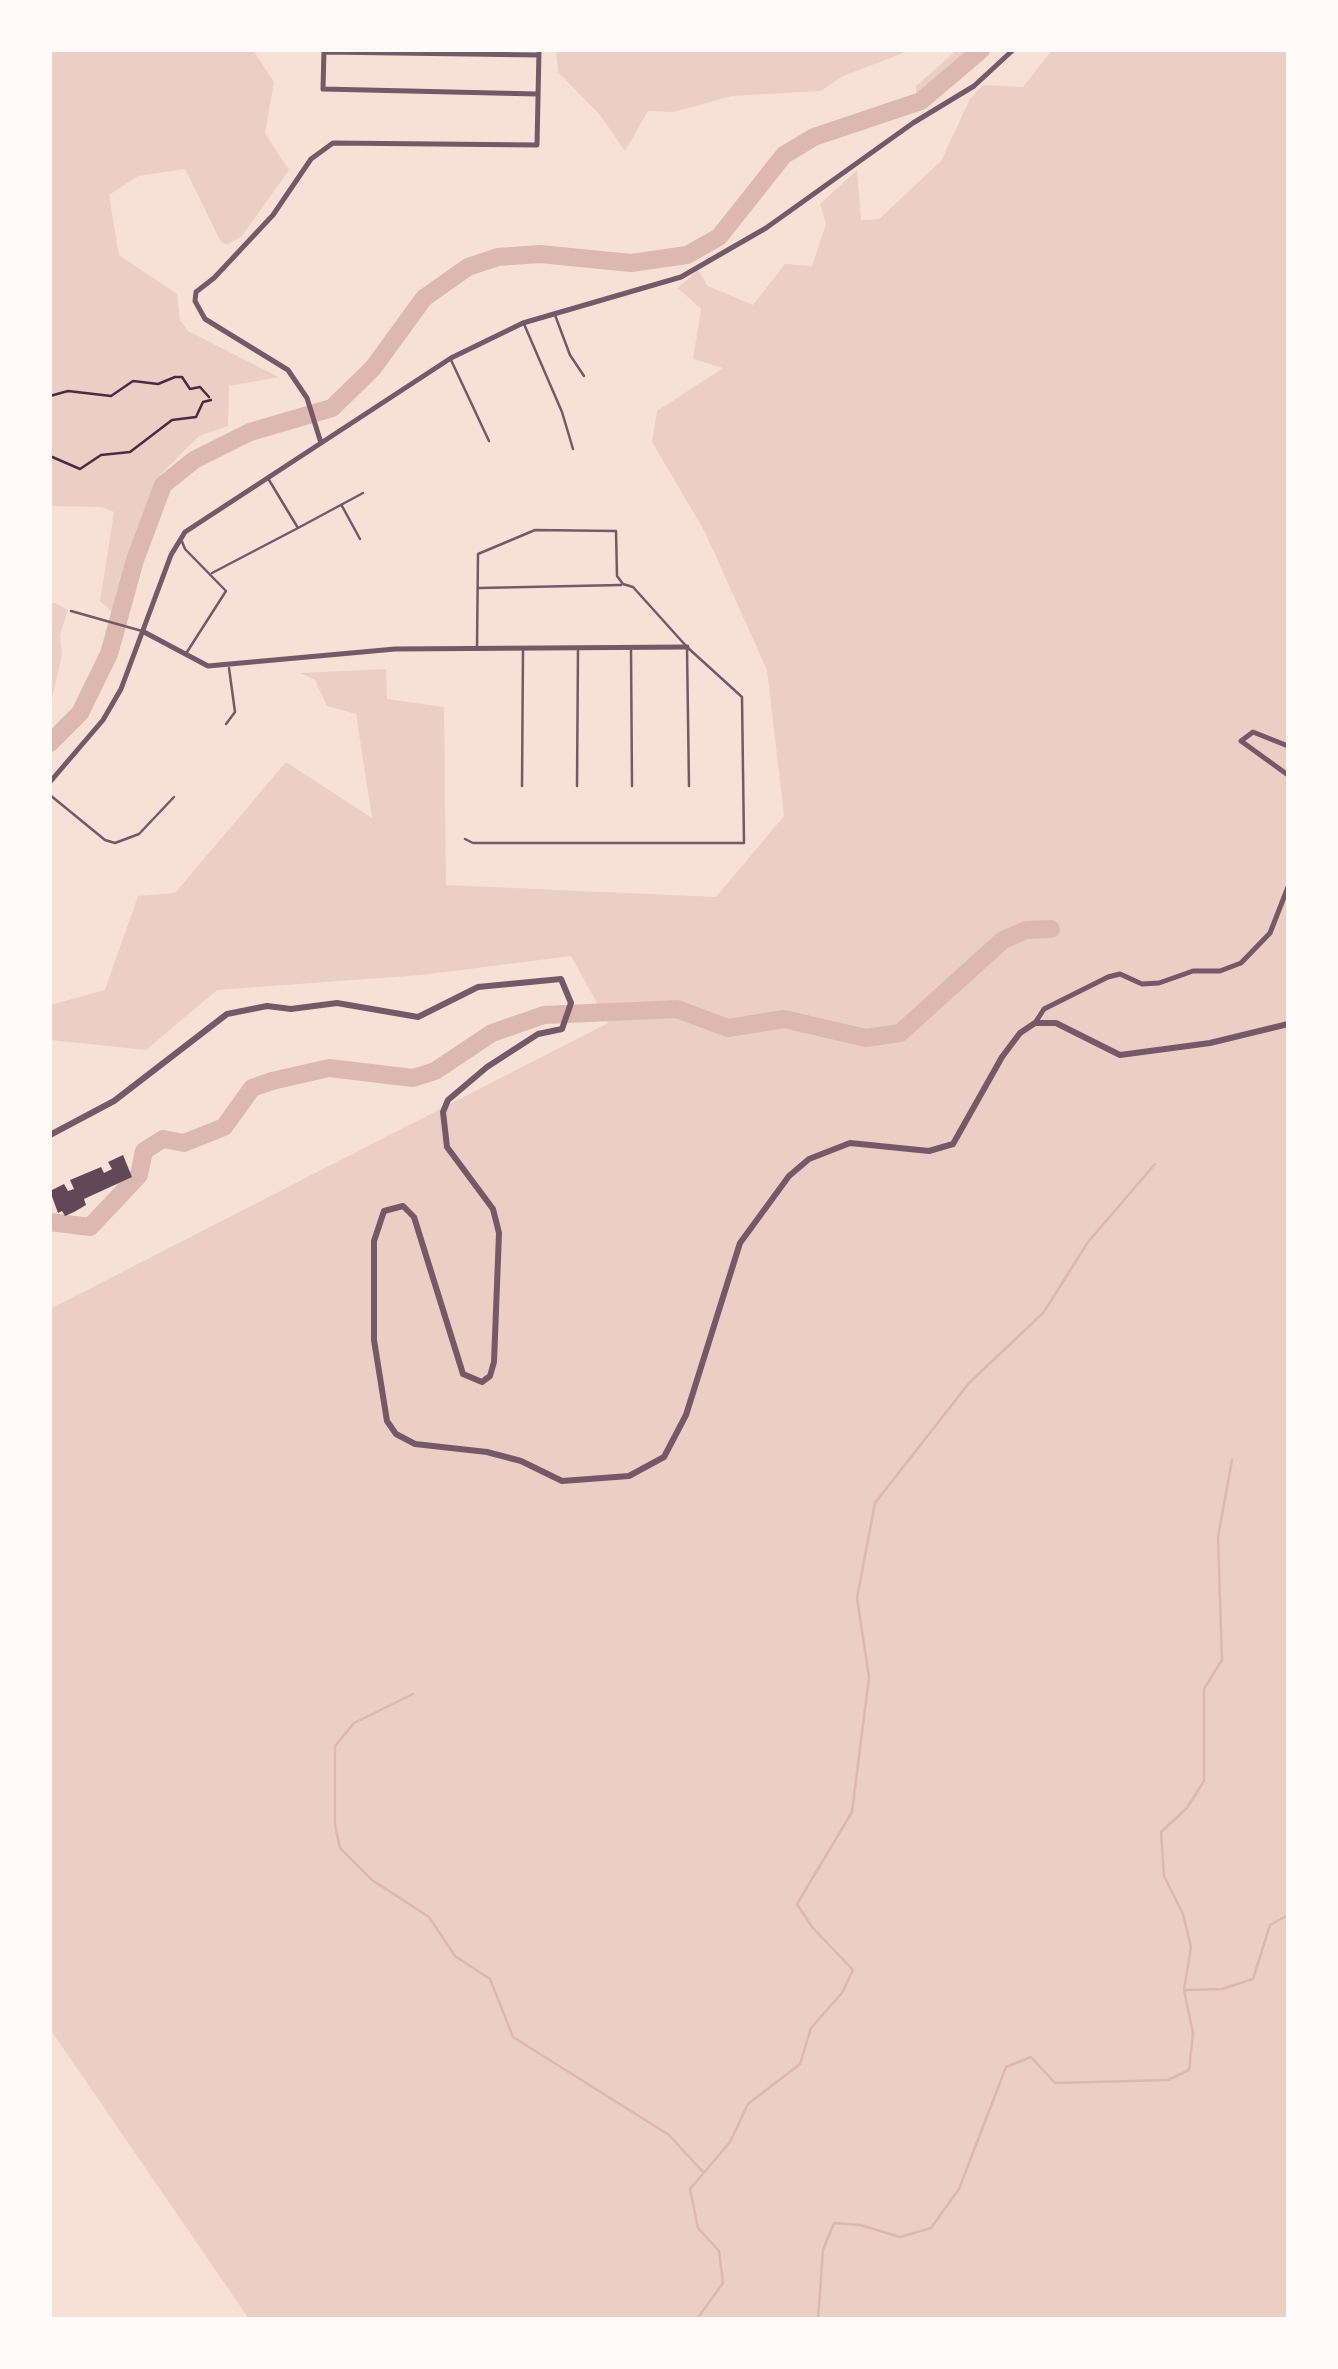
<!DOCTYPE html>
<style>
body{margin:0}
#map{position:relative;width:1338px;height:2369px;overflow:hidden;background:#f7e1d7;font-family:Roboto,sans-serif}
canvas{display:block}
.frame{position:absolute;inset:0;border:52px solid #fffaf5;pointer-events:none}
</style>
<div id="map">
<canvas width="1338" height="2369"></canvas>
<div class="frame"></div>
</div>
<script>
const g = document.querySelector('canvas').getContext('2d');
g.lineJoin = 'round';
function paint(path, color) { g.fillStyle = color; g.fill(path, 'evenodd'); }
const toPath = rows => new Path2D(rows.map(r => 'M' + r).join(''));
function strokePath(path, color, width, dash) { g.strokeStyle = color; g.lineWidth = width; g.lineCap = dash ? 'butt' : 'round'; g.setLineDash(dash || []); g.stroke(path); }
const green = toPath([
 [50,50,253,50,274,82,265,133,289,170,242,236,227,245,221,242,185,169,138,176,109,195,119,255,177,294,180,320,188,331,279,377,229,386,228,426,199,436,160,475,112,612,100,601,114,512,102,507,50,506],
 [556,50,911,50,843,76,821,91,732,96,674,112,648,111,625,151,600,115,558,72],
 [957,50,976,50,922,96,916,93,916,86],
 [1052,50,1288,50,1288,2319,249,2319,50,2029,50,1309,608,1023,571,956,422,975,217,990,146,1050,50,1040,50,1005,105,990,138,896,175,893,286,762,372,818,356,714,327,706,315,680,300,673,386,669,387,699,444,707,446,885,716,897,784,816,767,670,705,532,652,442,657,411,723,368,693,359,701,309,678,288,698,270,708,286,753,305,785,264,812,266,826,224,820,204,857,170,861,220,879,219,941,161,970,99,983,85,1023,87],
 [55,603,68,610,60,635,62,655,50,707,50,604]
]);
const stream = toPath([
 [413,1694,354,1723,335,1746,335,1825,340,1848,372,1880,429,1917,455,1956,490,1979,513,2037,669,2135,703,2172],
 [1186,1990,1222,1989,1253,1979,1270,1925,1288,1915],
 [697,2319,723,2283,719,2251,698,2228,690,2189,730,2142,748,2104,800,2064,811,2028,842,1993,853,1970,812,1927,797,1904,852,1812,869,1677,857,1598,875,1503,969,1383,1044,1312,1088,1242,1155,1164],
 [818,2319,823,2250,834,2223,860,2225,900,2237,931,2228,959,2189,1006,2067,1031,2057,1055,2083,1168,2080,1189,2070,1193,2033,1184,1990,1191,1947,1183,1914,1164,1876,1161,1832,1187,1808,1204,1781,1204,1689,1222,1660,1218,1537,1232,1460]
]);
const river = toPath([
 [50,743,80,713,109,654,135,560,163,485,194,460,250,432,332,408,373,368,424,298,468,267,498,257,540,254,631,263,687,255,719,237,784,155,814,137,921,101,981,50],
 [50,1222,90,1227,139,1175,144,1151,163,1139,184,1143,224,1127,252,1088,272,1081,329,1068,413,1078,435,1071,492,1033,544,1015,677,1009,728,1028,784,1019,866,1038,900,1033,1003,940,1026,930,1051,929]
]);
const building = toPath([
 [123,1155,132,1177,84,1199,86,1205,74,1212,65,1216,62,1211,58,1213,50,1191,64,1184,68,1191,74,1189,70,1180,101,1167,104,1173,112,1169,108,1162]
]);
const path = toPath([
 [50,396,68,391,111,396,133,381,158,384,175,377,182,377,190,389,200,387,209,397],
 [50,456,80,469,101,455,130,452,172,420,196,417,203,402,211,400]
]);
const service = toPath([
 [555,315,570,355,584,376],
 [524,324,562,412,573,449],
 [451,360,489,441],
 [269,480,298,528,363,493],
 [342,506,360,539],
 [181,539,185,549,226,591,187,652],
 [212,573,298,528],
 [479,588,621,585],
 [71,611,142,631],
 [687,648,689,786],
 [631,649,632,786],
 [226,724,235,712,229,668],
 [522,786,523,650],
 [577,786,578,649],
 [50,795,105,840,115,843,139,834,174,797],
 [465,839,473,843,744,843,742,697,687,647,633,587,623,584,617,576,616,531,535,530,478,554,477,647]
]);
const minor = toPath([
 [324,50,323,89,537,94],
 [324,52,539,55],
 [321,443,307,398,288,370,205,319,195,301,196,292,214,278,273,215,311,159,333,143,537,145,539,50],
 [144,632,208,666,395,649,687,647],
 [1288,746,1253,732,1241,741,1288,775],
 [50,782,103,720,121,689,171,555,185,532,451,358,523,323,681,277,766,228,913,123,974,86,1013,50],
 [1035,1023,1044,1009,1108,977,1120,974,1142,984,1159,983,1193,971,1220,971,1241,963,1270,933,1288,887]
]);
const tertiary = toPath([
 [50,1135,114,1101,227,1014,267,1006,291,1009,337,1003,418,1017,478,987,561,979,571,1003,562,1029,538,1034,487,1067,448,1100,443,1112,447,1147,493,1209,499,1233,494,1362,490,1376,482,1382,463,1374,414,1217,403,1206,384,1211,374,1241,374,1340,387,1421,396,1434,415,1444,487,1452,521,1461,562,1481,629,1476,664,1457,686,1415,740,1243,789,1176,809,1159,850,1143,929,1151,953,1144,1002,1057,1020,1033,1035,1023,1056,1023,1120,1055,1210,1043,1288,1024]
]);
paint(green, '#ebcfc5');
strokePath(stream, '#dcb8b0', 2.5);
strokePath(river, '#dcb8b0', 18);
paint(building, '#644757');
strokePath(path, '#4a2c40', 2.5);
strokePath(service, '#755966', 2.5);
strokePath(minor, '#755966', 5);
strokePath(tertiary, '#755966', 6);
</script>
